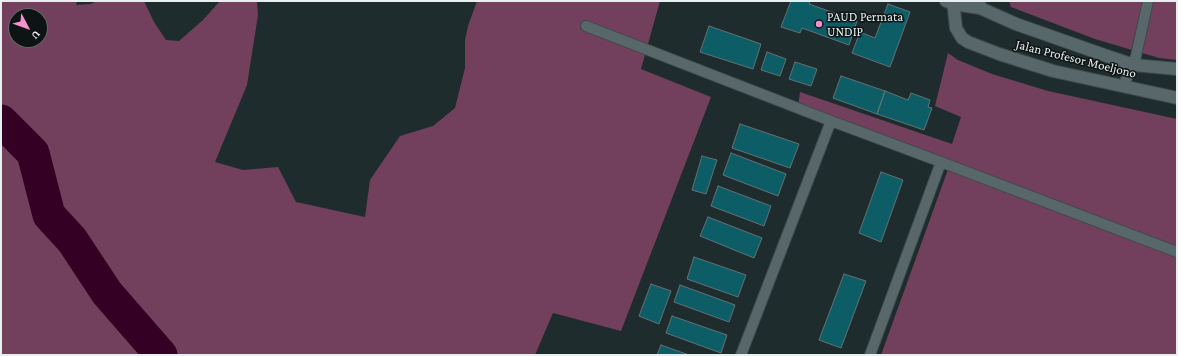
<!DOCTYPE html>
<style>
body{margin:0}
#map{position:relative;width:1178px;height:356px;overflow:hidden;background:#1f2c2e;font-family:"Crimson Pro",serif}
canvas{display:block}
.frame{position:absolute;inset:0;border:2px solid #e7eff0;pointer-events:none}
.north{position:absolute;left:8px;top:8px;width:40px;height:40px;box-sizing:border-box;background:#0e1314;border:1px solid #656b6c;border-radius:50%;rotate:131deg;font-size:11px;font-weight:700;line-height:16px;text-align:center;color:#e7eff0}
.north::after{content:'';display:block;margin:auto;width:14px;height:18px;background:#f790ce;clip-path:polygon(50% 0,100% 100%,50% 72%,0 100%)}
</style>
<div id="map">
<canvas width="1178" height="356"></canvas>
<div class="frame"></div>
<div class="north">U</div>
</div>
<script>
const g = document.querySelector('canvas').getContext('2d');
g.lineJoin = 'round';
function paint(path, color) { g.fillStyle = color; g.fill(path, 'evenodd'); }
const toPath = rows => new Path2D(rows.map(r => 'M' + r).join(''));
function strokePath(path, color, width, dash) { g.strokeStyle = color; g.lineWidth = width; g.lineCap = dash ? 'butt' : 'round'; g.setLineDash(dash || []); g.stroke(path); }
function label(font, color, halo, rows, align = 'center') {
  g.font = font + ' "Crimson Pro",serif'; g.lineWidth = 3; g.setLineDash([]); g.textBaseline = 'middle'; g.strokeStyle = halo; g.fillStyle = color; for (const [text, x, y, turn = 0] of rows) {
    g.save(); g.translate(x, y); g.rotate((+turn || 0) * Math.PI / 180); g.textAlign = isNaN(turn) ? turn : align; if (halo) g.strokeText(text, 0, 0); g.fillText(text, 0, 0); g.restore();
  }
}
const green = toPath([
 [1,1,77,1,76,5,91,4,97,1,144,1,154,22,166,40,179,41,203,20,220,1,257,1,258,15,247,85,215,162,243,170,278,167,296,202,365,217,370,180,400,136,433,126,455,108,465,68,465,40,468,26,477,1,660,1,641,69,711,97,621,331,553,313,535,355,1,355],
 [16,16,40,16,40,40,16,40],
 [1009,1,1177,1,1177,60,1159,58,1095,39,1011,7],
 [948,53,958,60,992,74,1048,91,1177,119,1177,355,881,355,951,161,798,106,800,92,952,144,961,117,935,106]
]);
const river = toPath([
 [1,121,33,153,49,215,72,240,107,293,161,355]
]);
const building = toPath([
 [791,1,810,1,809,4,857,21,849,45,802,28,800,33,781,27,791,1],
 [888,4,910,12,890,67,852,53,860,32,875,38,888,4],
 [709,26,761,44,753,69,700,52,709,26],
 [767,52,786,59,780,76,761,70,767,52],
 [795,62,817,69,811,86,789,79,795,62],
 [841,76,885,91,877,114,833,98,841,76],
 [885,91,908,100,911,93,930,100,928,107,932,108,924,130,877,114,885,91],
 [740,124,799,144,790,168,732,148,740,124],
 [731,153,786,174,778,196,723,175,731,153],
 [702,156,717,160,706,194,692,190,702,156],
 [881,172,903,180,881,242,859,233,881,172],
 [718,186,771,206,764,226,711,206,718,186],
 [708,217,762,238,754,258,700,236,708,217],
 [694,257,746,275,738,297,687,279,694,257],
 [844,274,866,281,841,348,819,340,844,274],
 [651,284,671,291,659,324,639,316,651,284],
 [680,285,735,305,729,322,674,302,680,285],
 [672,316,727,335,721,353,666,333,672,316],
 [661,345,689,355,657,355,661,345]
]);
const service = toPath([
 [586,26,831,121],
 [1123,85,1134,65,1148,1],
 [741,355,831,121,941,162],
 [870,355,941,162,1177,252]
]);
const minor = toPath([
 [946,1,954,4,980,8]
]);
const tertiary = toPath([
 [953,1,956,28,962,38,968,42,999,54,1053,71,1177,98],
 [979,1,980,8,1016,24,1107,56,1134,65,1177,69]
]);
const markers = [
 [819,24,4,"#f790ce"]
];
const poiNames = [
 ["PAUD Permata",827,17],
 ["UNDIP",827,32]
];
const streetNames = [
 ["Jalan Profesor Moeljono",1076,59,14]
];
paint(green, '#723f5d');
strokePath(river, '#340024', 33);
paint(building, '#0d5d67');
strokePath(building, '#637274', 1);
strokePath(service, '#3e494a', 12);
strokePath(minor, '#3e494a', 14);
strokePath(tertiary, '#3e494a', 14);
strokePath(service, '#586769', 10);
strokePath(minor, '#586769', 12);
strokePath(tertiary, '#586769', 12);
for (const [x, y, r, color] of markers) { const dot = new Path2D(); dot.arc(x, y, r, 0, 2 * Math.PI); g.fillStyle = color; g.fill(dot); strokePath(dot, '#0e1314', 1.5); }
label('13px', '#e7eff0', '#0e1314', poiNames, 'left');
label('13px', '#e7eff0', '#0e1314', streetNames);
</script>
